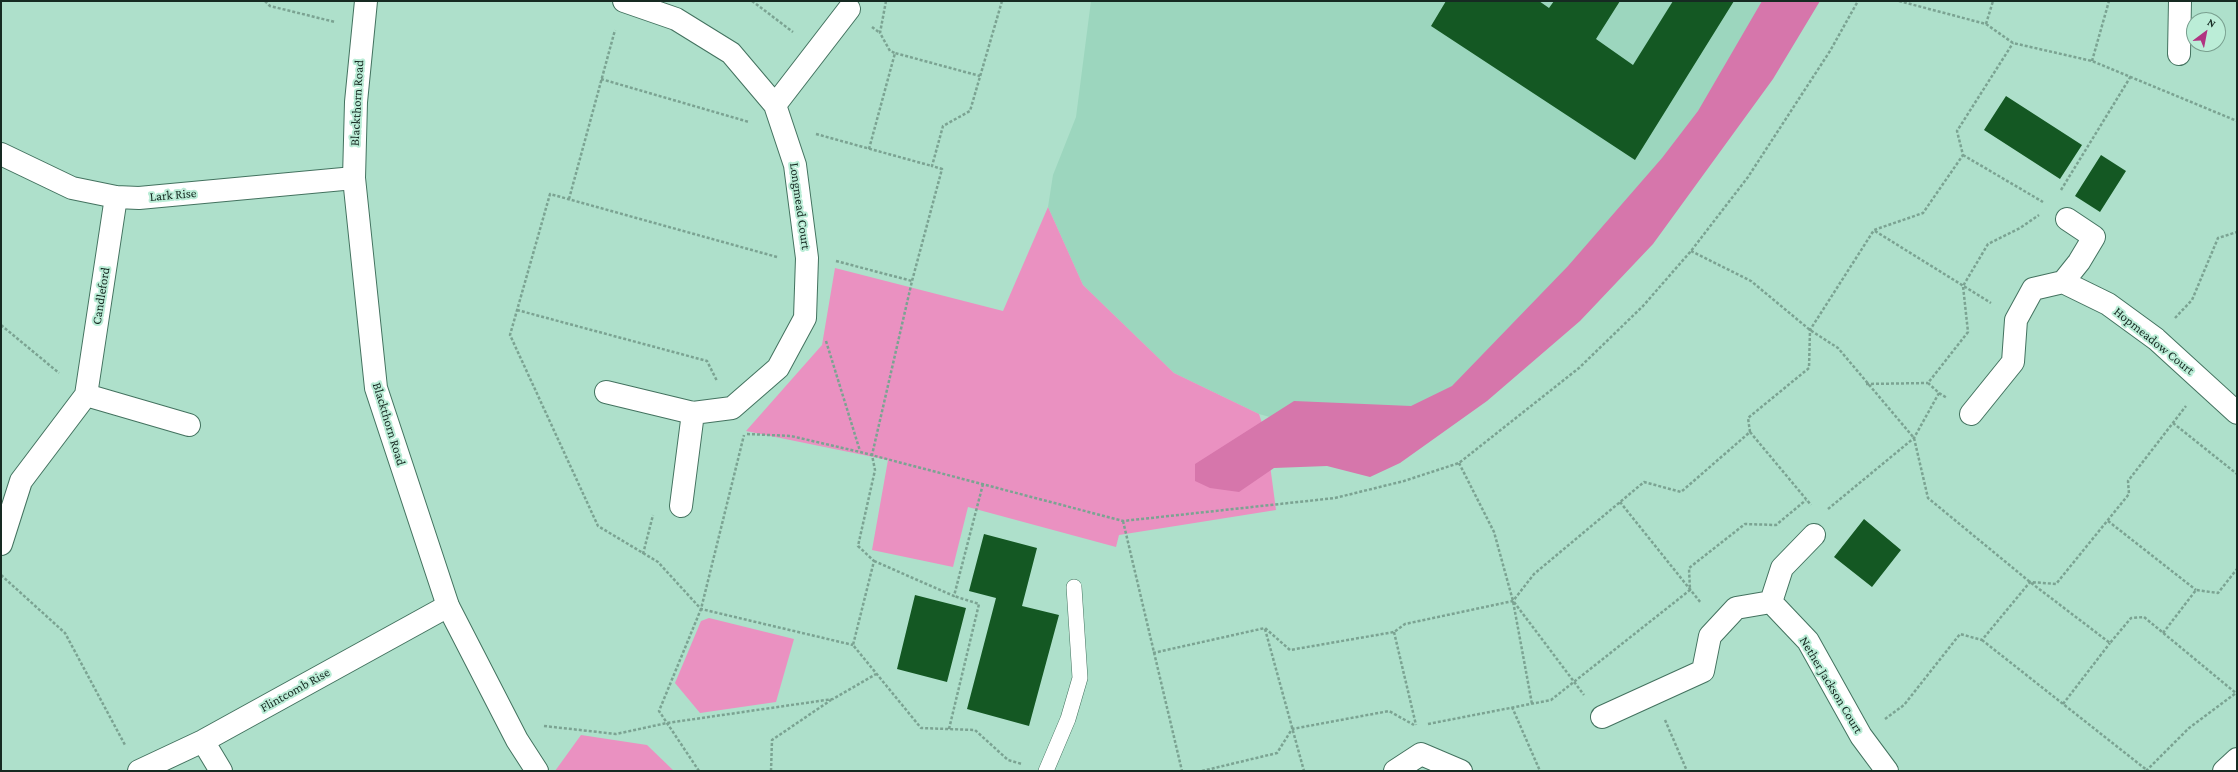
<!DOCTYPE html>
<style>
body{margin:0}
#map{position:relative;width:2238px;height:772px;overflow:hidden;background:#aee0cb;font-family:"Crimson Pro",serif}
canvas{display:block}
.frame{position:absolute;inset:0;border:2px solid #162a22;pointer-events:none}
.north{position:absolute;left:2186px;top:12px;width:40px;height:40px;box-sizing:border-box;background:#bbedd7;border:1px solid #799f8f;border-radius:50%;rotate:32deg;font-size:11px;font-weight:700;line-height:16px;text-align:center;color:#162a22}
.north::after{content:'';display:block;margin:auto;width:14px;height:18px;background:#b13381;clip-path:polygon(50% 0,100% 100%,50% 72%,0 100%)}
</style>
<div id="map">
<canvas width="2238" height="772"></canvas>
<div class="frame"></div>
<div class="north">N</div>
</div>
<script>
const g = document.querySelector('canvas').getContext('2d');
g.lineJoin = 'round';
function paint(path, color) { g.fillStyle = color; g.fill(path, 'evenodd'); }
const toPath = rows => new Path2D(rows.map(r => 'M' + r).join(''));
function strokePath(path, color, width, dash) { g.strokeStyle = color; g.lineWidth = width; g.lineCap = dash ? 'butt' : 'round'; g.setLineDash(dash || []); g.stroke(path); }
function label(font, color, halo, rows, align = 'center') {
  g.font = font + ' "Crimson Pro",serif'; g.lineWidth = 4; g.setLineDash([]); g.textBaseline = 'middle'; g.strokeStyle = halo; g.fillStyle = color; for (const [text, x, y, turn = 0] of rows) {
    g.save(); g.translate(x, y); g.rotate((+turn || 0) * Math.PI / 180); g.textAlign = isNaN(turn) ? turn : align; if (halo) g.strokeText(text, 0, 0); g.fillText(text, 0, 0); g.restore();
  }
}
const built = toPath([
 [1091,1,1799,1,1588,287,1378,447,1259,414,1174,373,1083,285,1048,207,1053,175,1076,117]
]);
const green = toPath([
 [1048,207,1083,285,1174,373,1259,414,1266,435,1276,510,1119,535,1116,547,968,507,953,567,872,550,888,460,746,431,822,345,835,268,1003,311],
 [709,618,794,639,776,702,700,713,675,683,701,621],
 [581,735,647,745,674,771,555,771]
]);
const forest = toPath([
 [1762,1,1820,1,1773,79,1653,244,1580,321,1487,401,1400,463,1370,477,1327,466,1274,468,1239,492,1210,488,1195,481,1195,464,1294,401,1411,406,1452,386,1568,266,1662,158,1698,111]
]);
const building = toPath([
 [1446,1,1539,1,1549,8,1554,1,1620,1,1596,39,1633,65,1673,1,1734,1,1635,160,1431,26],
 [2006,96,2082,145,2060,179,1984,130],
 [2101,155,2126,171,2100,212,2075,196],
 [1864,519,1901,550,1872,587,1834,557],
 [984,534,1037,548,1022,606,1059,615,1029,726,967,709,996,598,969,591],
 [915,595,966,608,947,682,897,669]
]);
const path = toPath([
 [265,1,270,6,335,22],
 [752,1,793,32],
 [886,1,880,33,890,51,895,53],
 [1002,1,970,111,943,126,932,166,942,169,912,281,872,455,875,470,858,546,874,561,853,645,921,728,975,730,1008,760,1022,764],
 [1899,1,1986,24,2013,43,2092,61,2237,121],
 [1986,24,1993,1],
 [872,27,880,33],
 [2092,61,2109,1],
 [601,79,749,122],
 [816,134,932,166],
 [869,149,895,53,980,76],
 [1963,155,2043,202],
 [2061,190,2131,76],
 [569,199,615,30],
 [1875,231,1991,303],
 [1691,251,1751,281,1810,330,1838,348,1914,438,1928,498,2030,582,2110,643,2131,618,2144,617,2237,694],
 [777,257,550,194,510,335,598,526,658,562,701,609,853,645],
 [836,261,912,281],
 [517,310,707,361,717,381],
 [2175,318,2192,300,2218,238,2237,232],
 [1,325,59,373],
 [826,341,860,451],
 [1866,384,1928,383],
 [1939,393,1947,398],
 [2173,423,2237,474],
 [1750,432,1811,505],
 [747,434,791,436,860,452,1123,521,1335,498,1404,481,1459,463,1579,368,1643,306,1691,251,1748,177,1830,51,1858,1],
 [1459,463,1494,532,1513,601,1532,704],
 [1620,502,1701,603],
 [1828,509,1914,438,1939,393,1928,383,1968,332,1963,286,1988,244,2020,228,2039,215],
 [1123,521,1182,771],
 [2108,521,2196,590],
 [643,554,653,515],
 [874,561,954,596,983,484],
 [1,575,65,633,125,745],
 [1514,602,1584,695],
 [1265,629,1304,771],
 [1394,632,1416,725],
 [2163,633,2196,590,2218,593,2237,569],
 [1982,640,2148,771],
 [1153,653,1265,628,1290,650,1394,632,1405,624,1513,601,1534,574,1644,482,1681,492,1750,432,1748,418,1809,368,1810,330,1874,230,1923,213,1963,155,1957,131,2013,43],
 [2063,704,2110,643],
 [1512,707,1540,771],
 [1885,719,1904,705,1960,634,1982,640,2030,582,2056,584,2129,494,2128,481,2186,406],
 [1665,720,1687,771],
 [1428,724,1551,700,1690,590,1689,568,1745,524,1776,525,1806,500],
 [544,726,616,734,667,723,833,699,876,674],
 [949,729,979,604,954,596],
 [699,771,659,711,701,609,744,435],
 [771,771,772,740,831,700],
 [1202,771,1277,753,1292,729,1389,711,1414,725],
 [2146,771,2189,728,2236,693]
]);
const service = toPath([
 [1046,771,1068,719,1080,678,1074,587]
]);
const minor = toPath([
 [2179,54,2180,1],
 [775,105,849,9],
 [1,154,72,188,116,197,139,198,354,178],
 [2063,282,2108,304,2156,339,2237,413],
 [606,392,693,413,732,408,778,368,805,318,807,258,795,165,775,105,731,53,676,19,624,1],
 [86,395,189,425],
 [1971,414,2013,362,2016,320,2033,289,2063,282,2079,262,2094,237,2067,219],
 [681,506,693,413],
 [1,544,21,481,86,395,116,197],
 [1771,602,1808,641,1861,736,1887,771],
 [1602,717,1703,671,1710,636,1736,608,1771,602,1782,568,1814,535],
 [203,741,221,771],
 [139,771,203,741,448,606],
 [1395,771,1421,754,1461,771],
 [2224,771,2237,759]
]);
const tertiary = toPath([
 [366,1,356,102,354,178,376,388,448,606,517,740,537,771]
]);
const streetNames = [
 ["Blackthorn Road",357,103,-87],
 ["Lark Rise",173,195,-5],
 ["Longmead Court",800,206,82],
 ["Candleford",101,296,-81],
 ["Hopmeadow Court",2154,341,39],
 ["Blackthorn Road",389,424,73],
 ["Nether Jackson Court",1831,685,59],
 ["Flintcomb Rise",295,690,-29]
];
paint(built, '#9cd6be');
paint(green, '#ea91c1');
paint(forest, '#d676ab');
paint(building, '#145823');
strokePath(service, '#43725f', 16);
strokePath(minor, '#43725f', 24);
strokePath(tertiary, '#43725f', 24);
strokePath(path, '#7ba392', 2.5, [3, 2]);
strokePath(service, '#fff', 15);
strokePath(minor, '#fff', 22);
strokePath(tertiary, '#fff', 22);
label('13px', '#162a22', '#bbedd7', streetNames);
</script>
